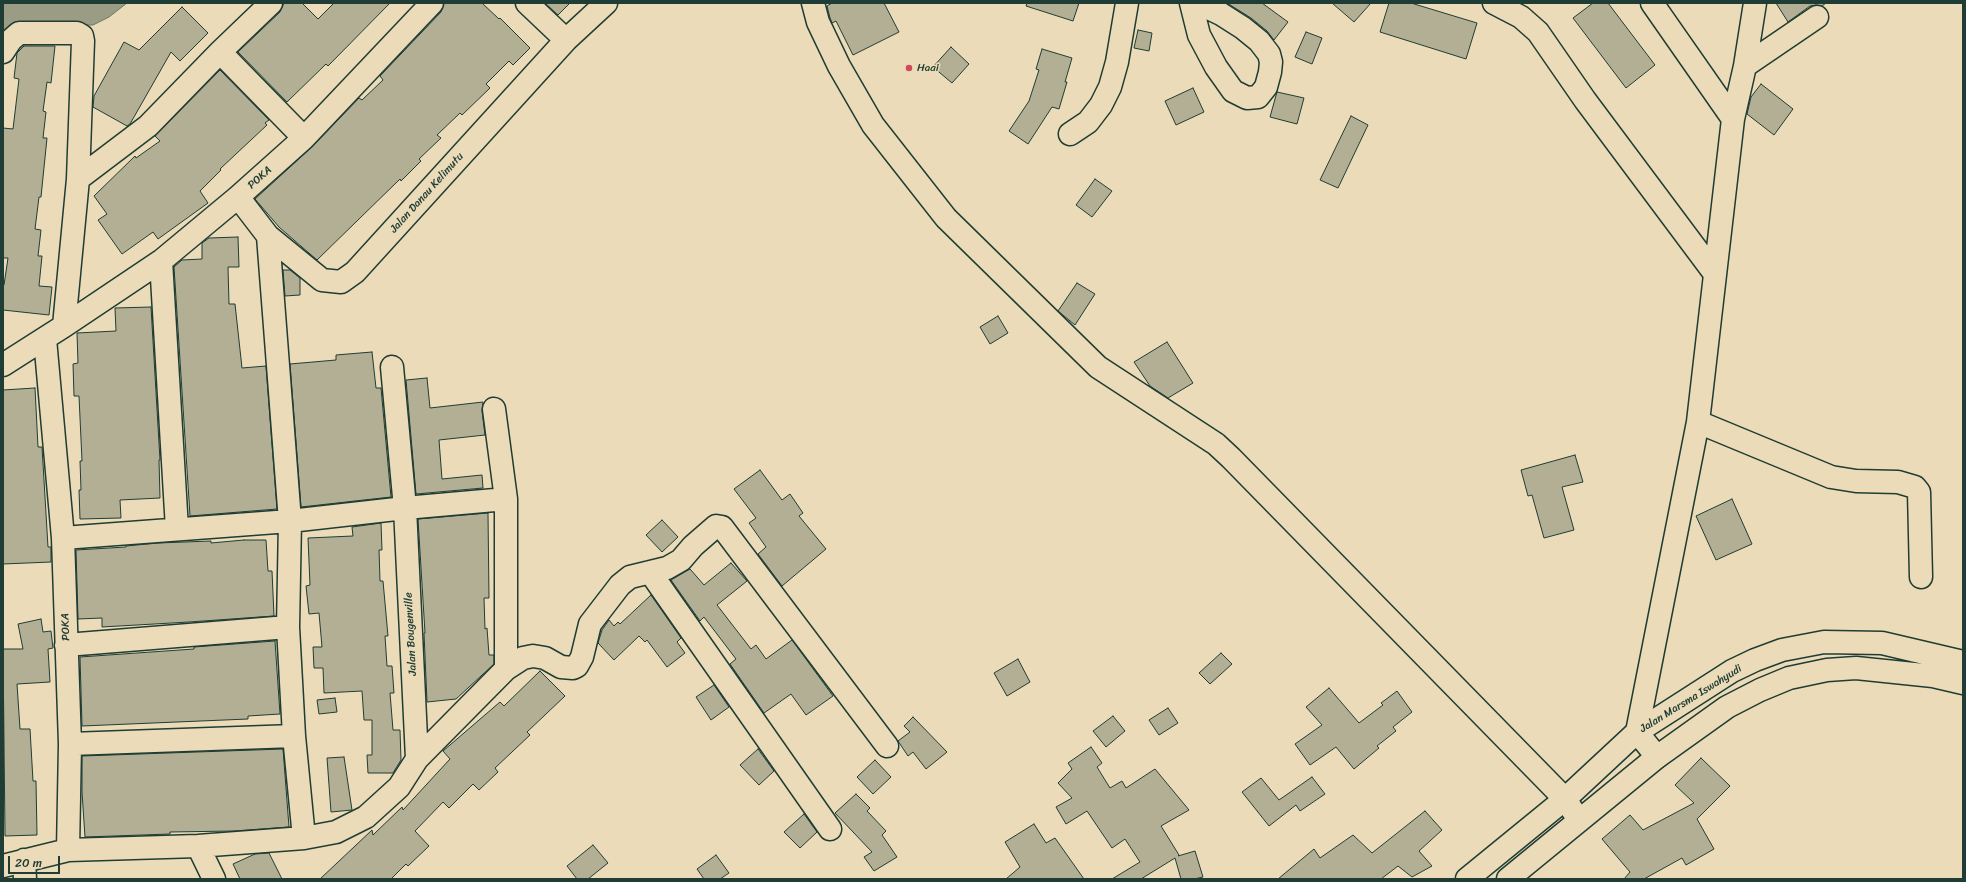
<!DOCTYPE html>
<style>
body{margin:0}
#map{position:relative;width:1966px;height:882px;overflow:hidden;background:#ecdbb8;font-family:Sriracha,sans-serif}
canvas{display:block}
.frame{position:absolute;inset:0;border:4px solid #1f3d34;pointer-events:none}
.scale{position:absolute;left:8px;top:856px;width:52px;height:18px;box-sizing:border-box;border:2px solid #1f3d34;border-top:0;padding-left:5px;font-size:12px;line-height:14px;white-space:nowrap;color:#1f3d34;-webkit-text-stroke:3px #ecdbb8;paint-order:stroke}
</style>
<div id="map">
<canvas width="1966" height="882"></canvas>
<div class="frame"></div>
<div class="scale">20 m</div>
</div>
<script>
const g = document.querySelector('canvas').getContext('2d');
g.lineJoin = 'round';
function paint(path, color) { g.fillStyle = color; g.fill(path, 'evenodd'); }
const toPath = rows => new Path2D(rows.map(r => 'M' + r).join(''));
function strokePath(path, color, width, dash) { g.strokeStyle = color; g.lineWidth = width; g.lineCap = dash ? 'butt' : 'round'; g.setLineDash(dash || []); g.stroke(path); }
function label(font, color, halo, rows, align = 'center') {
  g.font = font + ' Sriracha,sans-serif'; g.lineWidth = 3; g.setLineDash([]); g.textBaseline = 'middle'; g.strokeStyle = halo; g.fillStyle = color; for (const [text, x, y, turn = 0] of rows) {
    g.save(); g.translate(x, y); g.rotate((+turn || 0) * Math.PI / 180); g.textAlign = isNaN(turn) ? turn : align; if (halo) g.strokeText(text, 0, 0); g.fillText(text, 0, 0); g.restore();
  }
}
const water = toPath([
 [3,3,127,3,109,17,93,25,70,25,3,41,3,3]
]);
const building = toPath([
 [284,3,302,3,318,19,334,3,390,3,328,66,326,64,287,102,238,52,280,12,284,3],
 [444,3,482,3,499,19,500,18,530,48,513,65,509,61,486,84,490,88,462,115,460,113,437,135,441,138,419,159,421,161,401,181,400,179,317,260,279,227,255,199,312,147,359,98,362,100,383,80,380,76,441,12,444,3],
 [545,3,570,3,558,15,545,3],
 [832,3,884,3,899,32,853,55,836,21,832,23,830,18,827,6,832,3],
 [1027,3,1079,3,1073,21,1026,6,1027,3],
 [1227,3,1262,3,1288,22,1274,40,1267,31,1251,18,1227,3],
 [1332,3,1371,3,1354,22,1332,3],
 [1389,3,1411,3,1477,23,1466,59,1380,32,1389,3],
 [1593,3,1608,3,1655,65,1626,88,1573,18,1593,3],
 [1776,3,1826,3,1822,6,1816,5,1810,6,1788,22,1776,3],
 [182,7,208,33,180,61,171,52,130,124,127,126,93,107,94,96,124,42,139,50,182,7],
 [1138,30,1152,33,1149,51,1134,48,1138,30],
 [1306,32,1322,38,1312,64,1295,57,1306,32],
 [24,46,55,46,51,83,47,82,43,111,46,112,43,138,47,138,41,197,39,197,35,229,41,230,38,256,42,256,39,286,52,287,49,315,3,310,3,285,4,285,8,258,3,258,3,128,13,129,19,79,14,78,17,53,24,46],
 [951,47,969,64,952,83,933,67,951,47],
 [1042,49,1072,58,1065,82,1067,82,1059,109,1052,107,1028,144,1009,131,1029,101,1039,70,1036,69,1042,49],
 [220,70,269,120,265,123,267,125,220,169,221,170,200,191,208,203,158,239,153,232,122,254,98,220,107,214,94,196,135,156,136,158,160,141,155,136,220,70],
 [1761,84,1793,109,1774,135,1747,114,1751,97,1761,84],
 [1193,88,1204,112,1176,125,1165,101,1193,88],
 [1277,92,1304,98,1297,124,1270,117,1277,92],
 [1351,116,1368,125,1338,188,1320,180,1351,116],
 [1095,179,1112,191,1092,217,1076,205,1095,179],
 [238,237,239,267,228,267,229,304,235,304,242,368,266,366,277,509,190,516,174,267,182,260,202,259,202,243,209,238,238,237],
 [283,270,290,270,300,278,300,295,285,296,283,270],
 [1077,283,1095,294,1075,325,1058,311,1077,283],
 [151,307,160,460,159,460,160,498,120,500,121,518,80,519,79,490,81,490,80,461,82,461,79,396,74,396,73,364,78,363,77,333,116,331,115,308,151,307],
 [998,316,1008,333,990,344,980,327,998,316],
 [1167,342,1193,383,1168,398,1150,386,1134,362,1167,342],
 [372,352,376,388,381,388,391,497,301,507,290,364,336,360,336,355,372,352],
 [427,378,430,408,483,402,482,411,485,435,439,440,442,479,482,475,483,488,416,494,406,380,427,378],
 [35,388,38,447,42,447,48,547,51,547,51,562,3,564,3,390,35,388],
 [1575,455,1583,482,1562,487,1574,530,1544,538,1532,495,1528,496,1521,470,1575,455],
 [760,470,782,500,790,494,803,513,799,516,826,549,782,586,758,554,766,547,749,523,756,518,734,489,760,470],
 [1732,499,1752,544,1716,560,1696,516,1732,499],
 [488,513,489,598,484,598,485,629,487,628,489,655,494,655,494,664,456,699,427,702,424,633,425,633,418,519,488,513],
 [662,520,678,537,662,552,646,535,662,520],
 [381,523,382,550,379,550,380,581,383,581,388,636,385,636,387,666,392,666,394,693,390,693,393,730,400,730,401,760,393,773,368,773,367,755,372,755,372,720,364,720,362,691,324,693,323,668,314,668,313,647,322,647,319,613,309,614,306,586,310,585,308,538,353,536,352,527,381,523],
 [244,540,266,540,268,571,272,571,274,616,189,622,102,627,102,618,78,619,76,550,126,547,126,546,158,543,211,541,211,543,244,540],
 [731,563,747,581,717,605,751,649,756,645,766,659,792,640,833,696,806,715,791,694,764,713,730,664,736,659,704,617,700,621,671,580,690,569,704,585,731,563],
 [651,595,681,638,677,642,685,653,667,667,647,640,645,642,639,636,614,660,598,643,602,630,609,620,614,626,618,622,620,624,651,595],
 [41,619,43,632,51,631,53,648,48,649,50,682,17,684,20,729,30,729,33,781,36,781,37,835,5,836,3,649,23,649,18,624,41,619],
 [275,641,280,714,248,716,248,719,82,726,80,657,194,649,194,647,275,641],
 [1221,653,1232,664,1210,684,1199,673,1221,653],
 [1018,659,1030,682,1007,696,994,673,1018,659],
 [540,671,565,696,527,732,530,735,495,768,498,772,479,790,473,784,449,808,443,802,415,831,429,846,408,866,406,864,391,879,320,879,372,830,373,835,402,807,403,810,450,759,443,751,500,702,504,706,540,671],
 [714,685,729,707,711,720,696,697,714,685],
 [1329,688,1359,723,1383,705,1381,703,1397,691,1412,712,1393,727,1396,731,1377,746,1379,748,1354,769,1336,747,1310,765,1295,744,1322,725,1306,707,1329,688],
 [335,698,337,712,319,714,317,700,335,698],
 [1168,708,1178,723,1159,735,1149,720,1168,708],
 [1113,716,1125,731,1106,747,1093,731,1113,716],
 [913,717,947,752,926,769,913,752,908,756,898,741,910,732,904,726,913,717],
 [1091,747,1102,763,1097,767,1110,788,1122,781,1126,788,1155,769,1189,810,1161,826,1179,855,1178,856,1195,851,1203,877,1194,879,1181,879,1175,858,1141,879,1112,879,1140,862,1125,839,1112,848,1087,811,1066,824,1056,807,1072,798,1058,783,1072,769,1068,763,1091,747],
 [283,749,289,827,234,831,170,832,170,834,85,837,82,792,82,756,283,749],
 [758,749,774,771,759,785,740,765,758,749],
 [344,757,352,810,331,812,327,758,344,757],
 [1701,758,1730,786,1697,819,1714,849,1686,865,1682,858,1644,879,1624,879,1630,872,1602,839,1630,815,1643,830,1694,803,1675,785,1701,758],
 [875,760,891,777,873,794,857,777,875,760],
 [1312,777,1325,794,1300,811,1296,805,1269,826,1242,792,1261,778,1279,800,1312,777],
 [856,794,870,808,867,811,886,831,882,835,897,857,874,871,864,857,872,852,835,813,856,794],
 [1425,811,1442,830,1419,851,1432,866,1412,877,1398,866,1381,879,1278,879,1314,849,1320,858,1353,835,1372,853,1425,811],
 [804,814,817,832,800,848,784,832,804,814],
 [1034,824,1046,843,1055,838,1084,879,1006,879,1020,867,1005,842,1034,824],
 [593,845,608,863,588,879,577,879,567,866,593,845],
 [269,853,282,879,240,879,233,864,255,854,269,853],
 [716,855,729,873,720,879,704,879,697,869,716,855]
]);
const minor = toPath([
 [527,3,566,40],
 [813,3,818,22,839,66,873,125,946,218,1098,367,1216,444,1231,458,1565,799,1579,820],
 [1191,3,1199,35,1216,67,1233,91,1247,98,1258,97,1266,87,1270,72,1271,62,1269,54,1259,41,1243,28,1221,14,1198,3],
 [1494,3,1521,17,1538,32,1585,100,1715,274],
 [1652,3,1733,119],
 [3,52,11,40,19,33,77,33,82,36,83,41,78,179,64,326],
 [220,52,304,138],
 [1745,66,1817,17],
 [1070,134,1088,122,1101,105,1110,87,1117,62,1127,3],
 [78,179,148,126,220,52,271,3],
 [238,197,268,236,322,280,341,282,355,272,566,40,606,3],
 [268,236,290,521,288,627,294,736,304,838],
 [161,261,177,529],
 [45,339,63,538,70,744,68,850],
 [3,365,64,326,161,261,238,197,304,138,432,3],
 [392,367,405,508,417,759],
 [494,409,506,499],
 [1698,422,1831,477,1856,481,1898,482,1915,487,1919,492,1921,577],
 [63,538,290,521,405,508,506,499,506,669],
 [650,572,830,829],
 [66,645,288,627],
 [70,744,294,736],
 [1657,757,1637,732,1698,422,1733,119,1745,66,1755,3],
 [198,846,214,879],
 [24,860,25,879],
 [3,866,68,850,198,846,304,838,336,832,366,817,399,787,417,759,506,669,523,658,533,656,545,658,561,667,573,668,577,666,582,657,590,624,620,585,630,577,667,568,681,560,693,546,716,526,722,527,887,746]
]);
const highway = toPath([
 [1467,879,1565,799,1637,732,1732,671,1755,660,1782,650,1824,642,1882,643,1963,662],
 [1508,879,1657,757,1727,707,1760,690,1789,678,1827,670,1856,668,1933,676,1963,683]
]);
const markers = [
 [909,68,4,"#d1495b"]
];
const poiNames = [
 ["Haai",917,68]
];
const streetNames = [
 ["POKA",260,178,-42],
 ["Jalan Danau Kelimutu",427,193,-48],
 ["POKA",66,627,-92],
 ["Jalan Bougenville",411,634,-93],
 ["Jalan Marsma Iswahyudi",1691,699,-32]
];
paint(water, '#9a9d83');
strokePath(water, '#697763', 1);
paint(building, '#b3af94');
strokePath(building, '#1f3d34', 1);
strokePath(minor, '#1f3d34', 25);
strokePath(highway, '#1f3d34', 25);
strokePath(minor, '#ecdbb8', 22);
strokePath(highway, '#ecdbb8', 22);
for (const [x, y, r, color] of markers) { const dot = new Path2D(); dot.arc(x, y, r, 0, 2 * Math.PI); g.fillStyle = color; g.fill(dot); strokePath(dot, '#ecdbb8', 1.5); }
label('11px', '#1f3d34', '#ecdbb8', poiNames, 'left');
label('11px', '#1f3d34', '#ecdbb8', streetNames);
</script>
